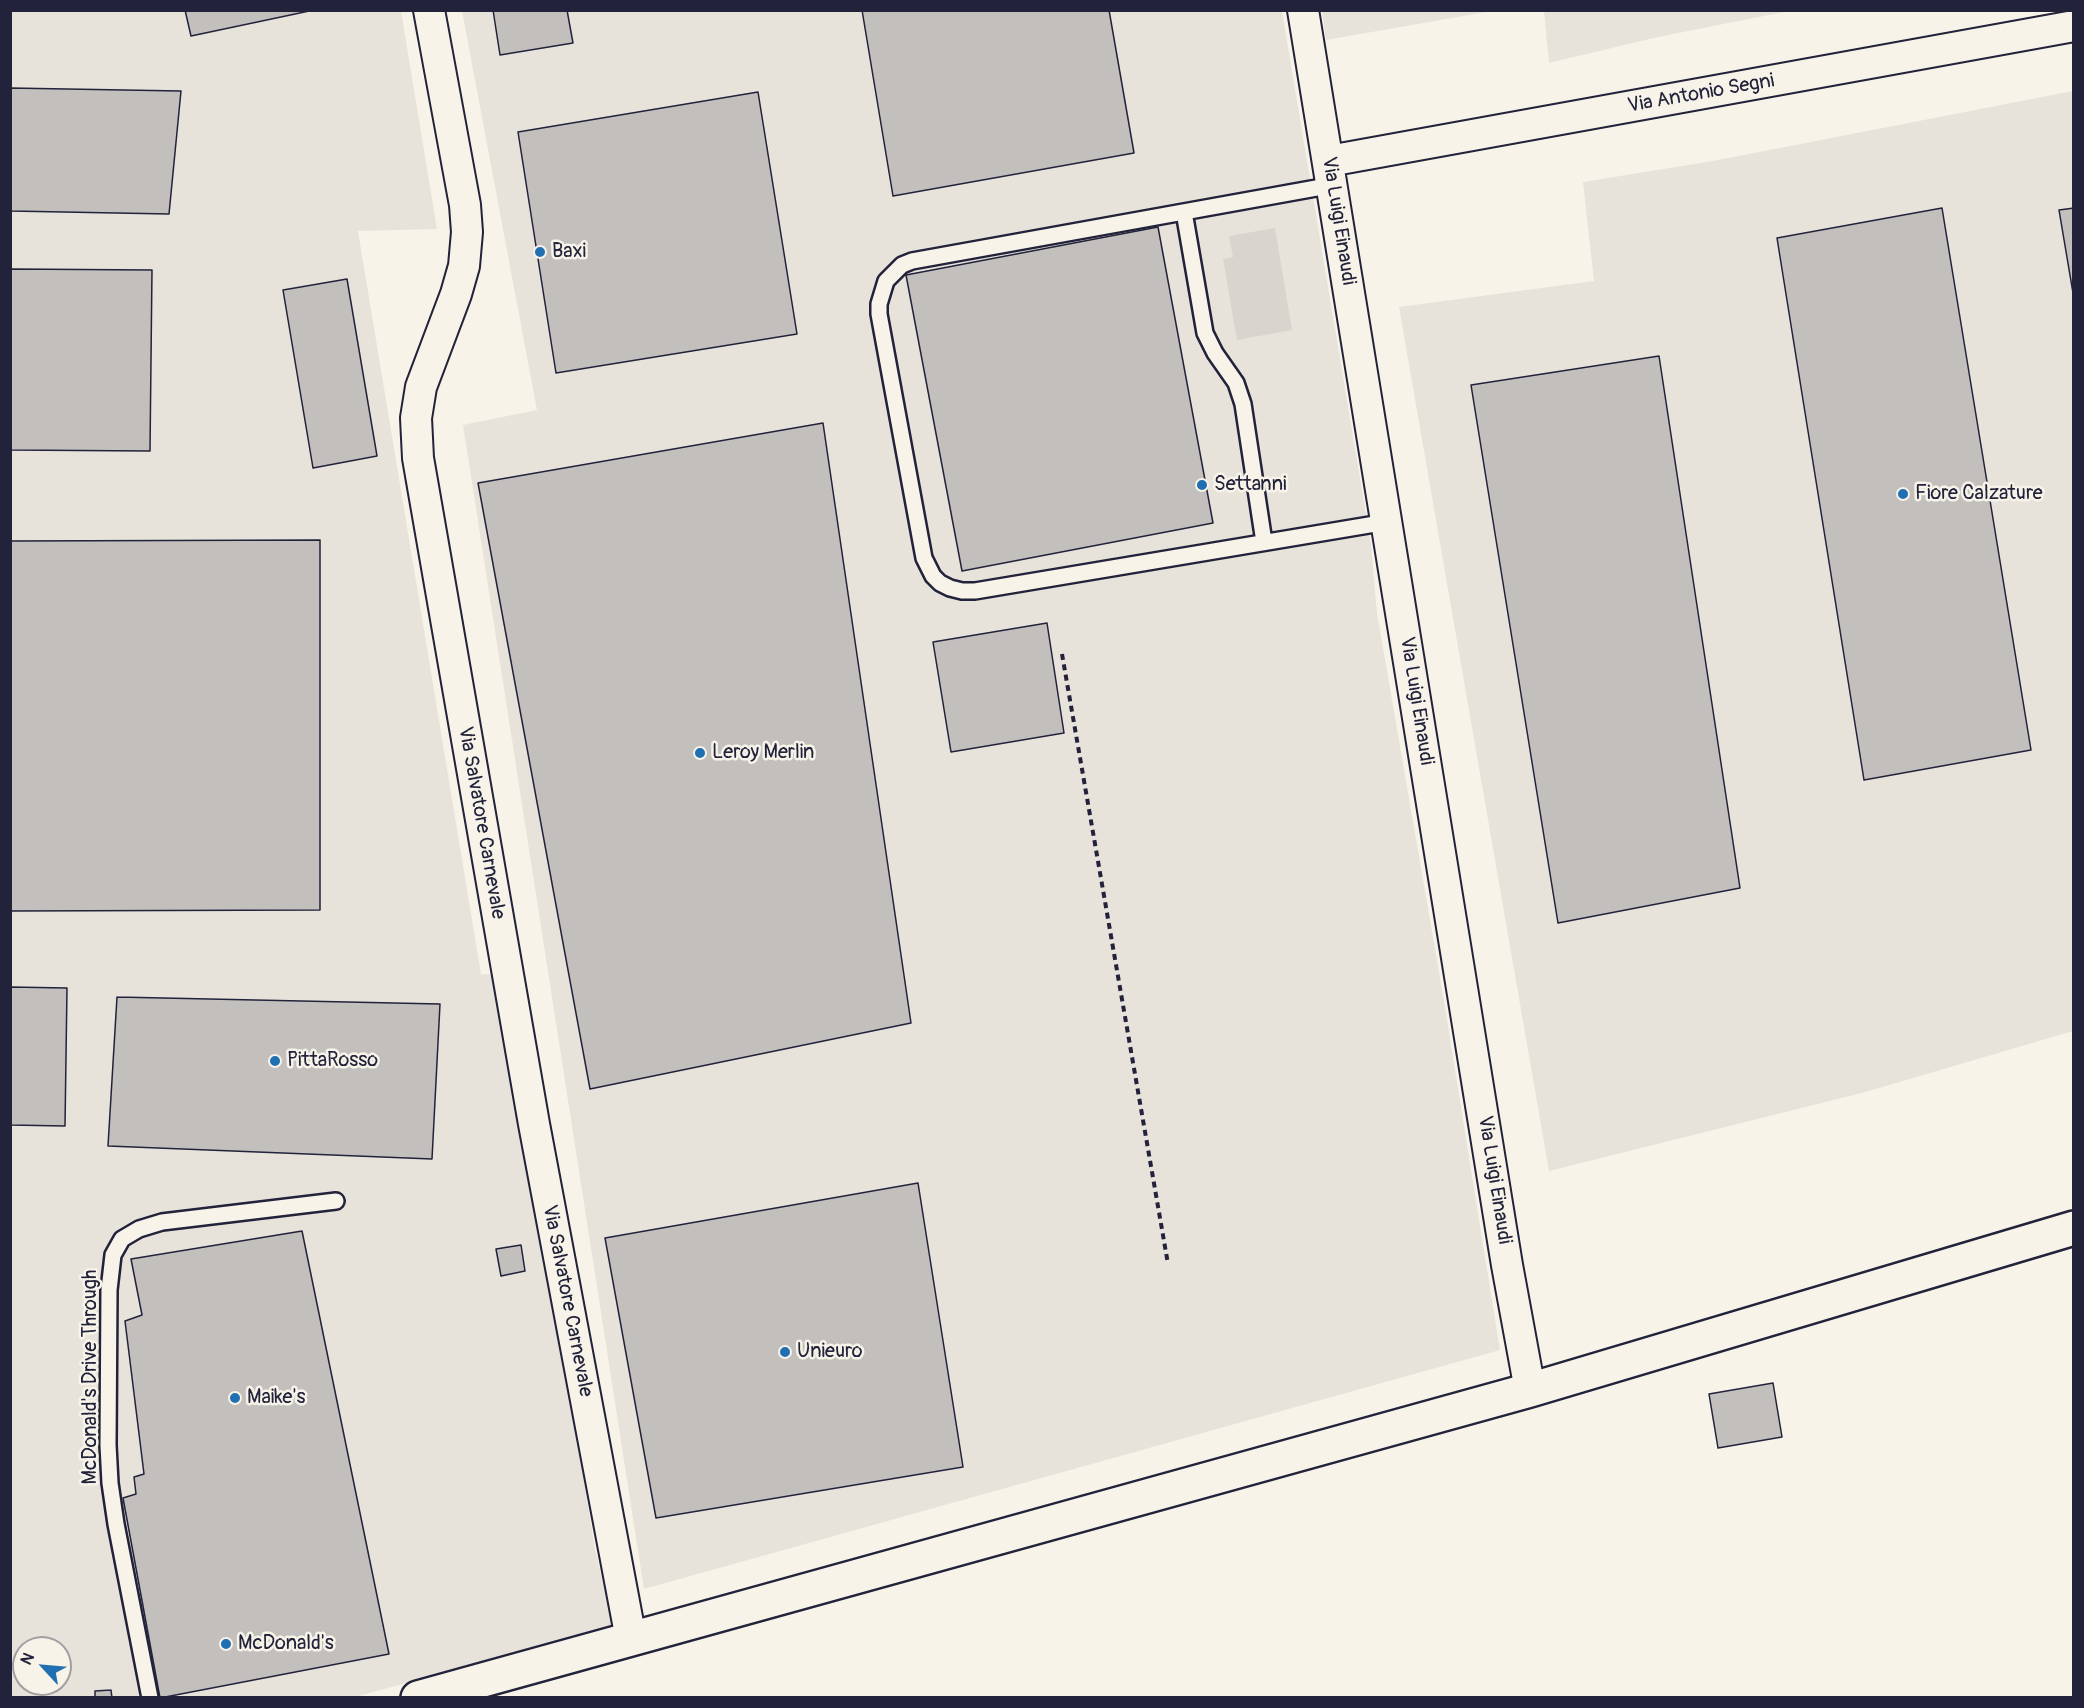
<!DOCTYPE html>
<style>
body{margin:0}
#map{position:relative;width:2084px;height:1708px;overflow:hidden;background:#f7f3e8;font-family:Pangolin,sans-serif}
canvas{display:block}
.frame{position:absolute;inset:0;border:12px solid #22223b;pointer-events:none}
.north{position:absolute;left:12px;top:1636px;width:60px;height:60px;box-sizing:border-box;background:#f7f3e8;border:2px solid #a29fa3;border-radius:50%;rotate:296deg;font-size:16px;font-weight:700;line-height:24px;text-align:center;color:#22223b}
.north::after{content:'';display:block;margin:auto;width:21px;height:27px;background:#1f6fb2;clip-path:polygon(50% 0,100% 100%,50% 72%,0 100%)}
</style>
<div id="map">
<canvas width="2084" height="1708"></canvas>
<div class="frame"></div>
<div class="north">N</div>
</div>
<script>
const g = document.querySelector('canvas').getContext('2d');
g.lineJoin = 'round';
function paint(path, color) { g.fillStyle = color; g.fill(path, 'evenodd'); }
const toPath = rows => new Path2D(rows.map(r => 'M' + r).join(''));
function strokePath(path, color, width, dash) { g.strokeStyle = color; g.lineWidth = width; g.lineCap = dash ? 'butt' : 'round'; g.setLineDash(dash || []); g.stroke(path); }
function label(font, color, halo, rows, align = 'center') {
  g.font = font + ' Pangolin,sans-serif'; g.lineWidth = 5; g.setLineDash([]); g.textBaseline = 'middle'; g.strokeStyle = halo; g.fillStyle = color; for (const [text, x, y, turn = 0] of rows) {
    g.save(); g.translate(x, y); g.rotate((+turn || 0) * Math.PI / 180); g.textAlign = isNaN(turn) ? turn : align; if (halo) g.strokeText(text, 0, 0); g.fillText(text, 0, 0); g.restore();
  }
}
const built = toPath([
 [11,11,401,11,437,229,358,231,481,974,502,975,595,1549,613,1626,355,1697,11,1698],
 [24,1648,60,1648,60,1684,24,1684],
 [462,11,1282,11,1371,544,1377,613,1444,1001,1500,1350,644,1589,463,425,537,410],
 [1322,11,1322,10,1492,11,1326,40],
 [1544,11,1544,10,1789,11,1658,37,1549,63],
 [2073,91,2073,1031,1862,1093,1549,1171,1399,307,1594,281,1583,182,1713,161]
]);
const green = toPath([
 [1275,228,1292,330,1237,340,1223,259,1233,257,1229,236]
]);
const building = toPath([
 [185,10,314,10,191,36,185,10],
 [493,10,567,10,573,43,500,55,493,10],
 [862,10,1109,10,1134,153,893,196,862,10],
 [10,88,181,91,169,214,10,211,10,88],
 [758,92,797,334,556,373,518,132,758,92],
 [1942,208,2031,750,1864,780,1777,238,1942,208],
 [2074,208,2074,299,2059,210,2074,208],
 [1158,227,1213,523,962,571,906,275,1158,227],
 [10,269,152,270,150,451,10,450,10,269],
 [347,279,377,456,313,468,283,290,347,279],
 [1659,356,1740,888,1558,923,1471,385,1659,356],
 [823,423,911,1023,590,1089,478,483,823,423],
 [320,540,320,910,10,911,10,541,320,540],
 [1047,623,1064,733,951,752,933,642,1047,623],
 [10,987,67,988,65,1126,10,1125,10,987],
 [117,997,440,1004,432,1159,108,1146,117,997],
 [918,1183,963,1467,656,1518,605,1238,918,1183],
 [302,1231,389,1654,160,1698,123,1498,136,1494,134,1477,144,1474,125,1321,142,1315,131,1259,302,1231],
 [521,1245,525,1271,501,1276,496,1249,521,1245],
 [1773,1383,1782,1437,1718,1448,1709,1394,1773,1383],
 [111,1690,112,1698,95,1698,95,1691,111,1690]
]);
const path = toPath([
 [1062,654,1168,1264]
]);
const service = toPath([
 [1333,185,912,261,902,265,886,281,879,304,879,314,924,558,933,576,940,583,950,588,962,591,975,591,1387,522],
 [1184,212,1205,333,1215,353,1236,383,1243,404,1264,542],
 [150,1698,116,1524,110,1483,108,1445,109,1290,113,1255,122,1239,139,1229,162,1222,336,1201]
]);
const minor = toPath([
 [429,10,465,205,467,232,464,266,456,294,421,387,416,418,418,458,534,1124,631,1639],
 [1303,10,1507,1265,1530,1390],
 [1329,161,2074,26]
]);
const tertiary = toPath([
 [418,1698,1530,1390,2074,1228]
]);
const markers = [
 [540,252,6,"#1f6fb2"],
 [1202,485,6,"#1f6fb2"],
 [1903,494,6,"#1f6fb2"],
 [700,753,6,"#1f6fb2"],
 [275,1061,6,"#1f6fb2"],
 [785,1352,6,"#1f6fb2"],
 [235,1398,6,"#1f6fb2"],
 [226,1644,6,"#1f6fb2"]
];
const streetNames = [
 ["Via Antonio Segni",1701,94,-10],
 ["Via Luigi Einaudi",1338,221,81],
 ["Via Luigi Einaudi",1416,701,81],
 ["Via Salvatore Carnevale",481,823,80],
 ["Via Luigi Einaudi",1494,1180,81],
 ["Via Salvatore Carnevale",567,1301,79],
 ["McDonald's Drive Through",91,1377,-90]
];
const poiNames = [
 ["Baxi",552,252],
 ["Settanni",1214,485],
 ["Fiore Calzature",1915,494],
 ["Leroy Merlin",712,753],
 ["PittaRosso",287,1061],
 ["Unieuro",797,1352],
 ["Maike's",247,1398],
 ["McDonald's",238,1644]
];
paint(built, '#e7e3db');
paint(green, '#d8d5cf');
paint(building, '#c2bfbd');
strokePath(building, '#22223b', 1.5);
strokePath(service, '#22223b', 20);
strokePath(minor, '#22223b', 34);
strokePath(tertiary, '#22223b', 38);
strokePath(path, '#22223b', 4, [6, 4.5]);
strokePath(service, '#f7f3e8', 15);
strokePath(minor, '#f7f3e8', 30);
strokePath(tertiary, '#f7f3e8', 33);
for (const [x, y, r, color] of markers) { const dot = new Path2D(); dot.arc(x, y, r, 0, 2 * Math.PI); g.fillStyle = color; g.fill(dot); strokePath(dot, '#f7f3e8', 2); }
label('20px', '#22223b', '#f7f3e8', streetNames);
label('20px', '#22223b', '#f7f3e8', poiNames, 'left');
</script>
